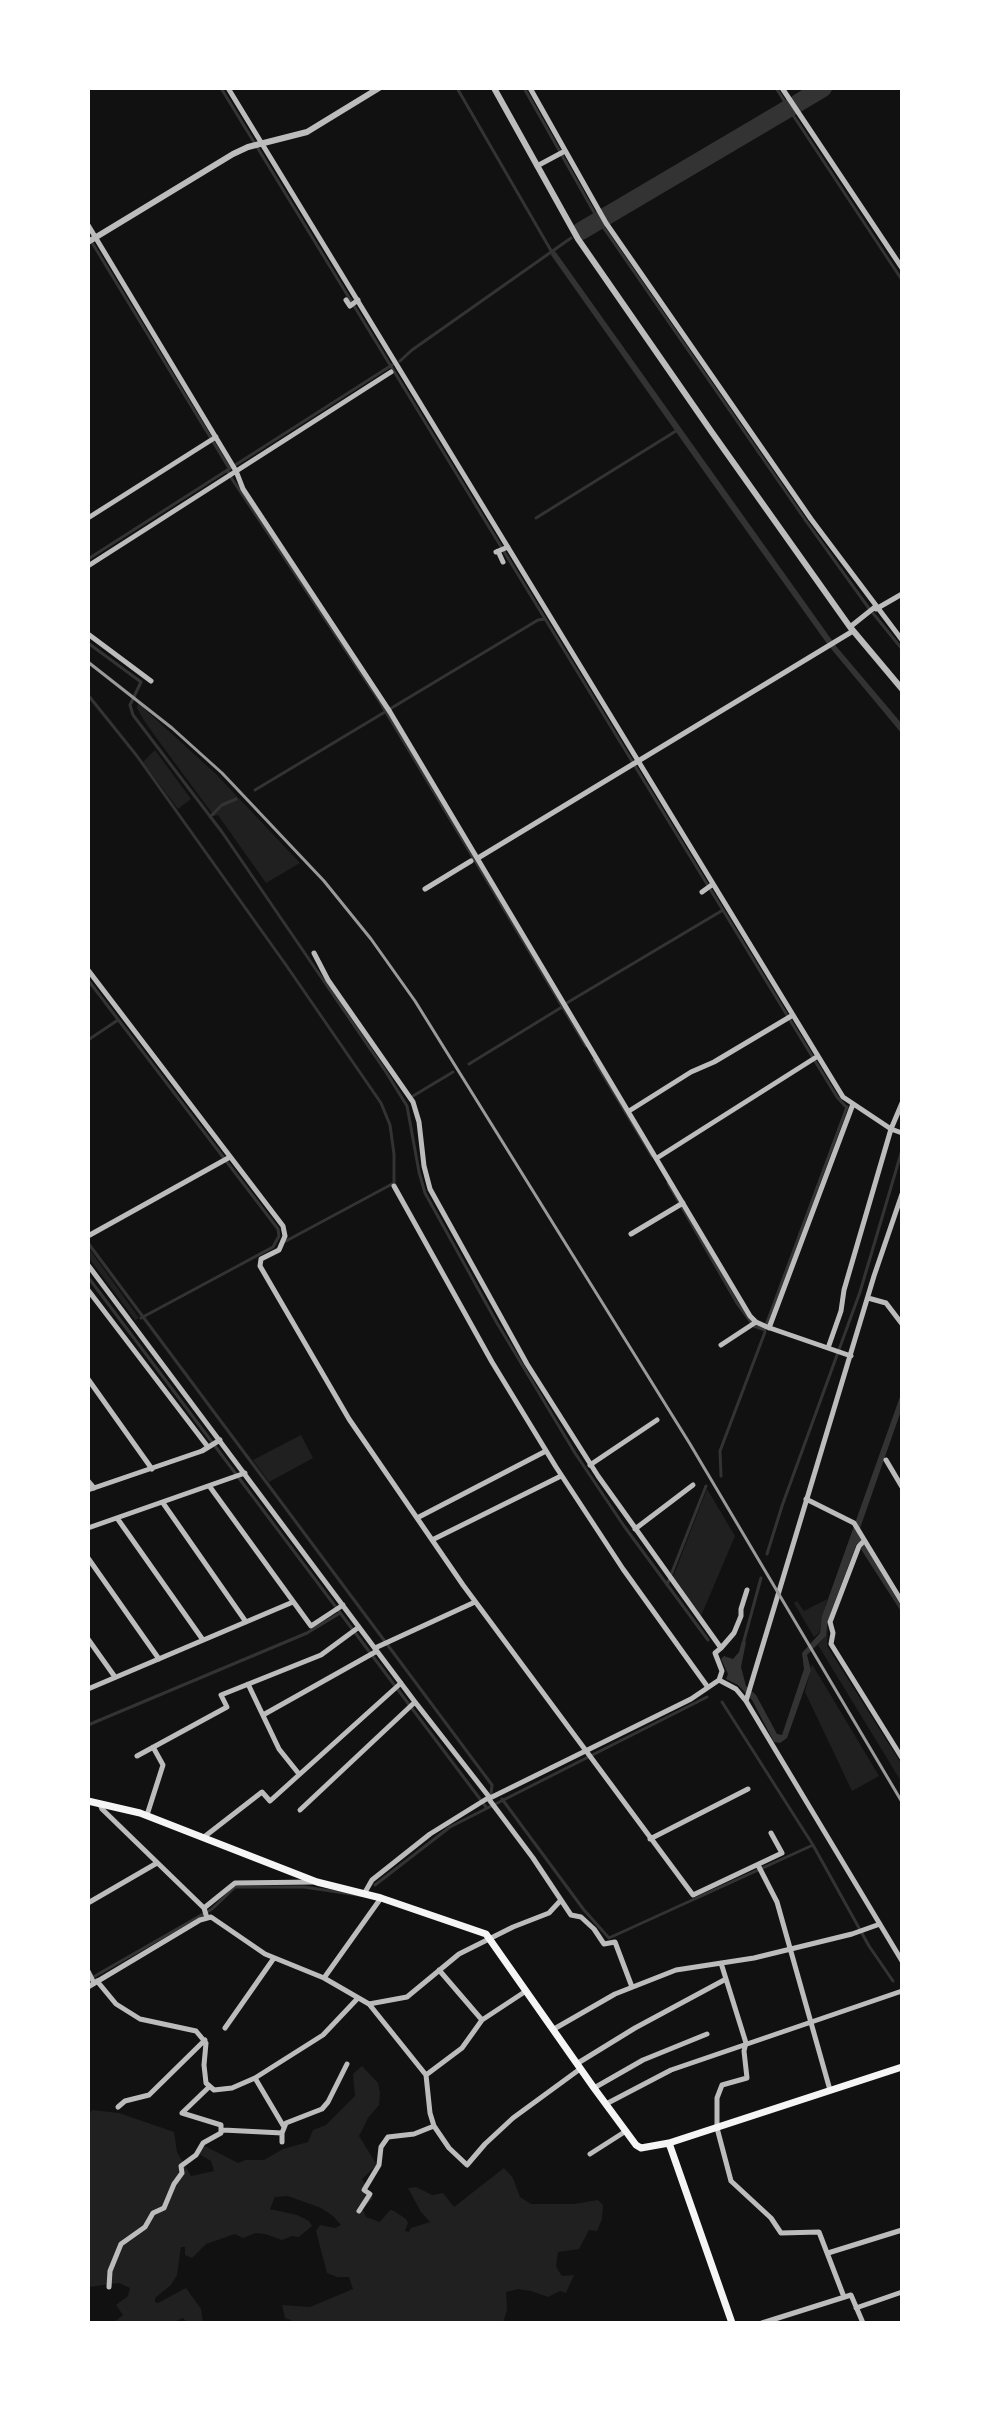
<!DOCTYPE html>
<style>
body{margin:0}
#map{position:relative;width:990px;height:2411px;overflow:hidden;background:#111;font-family:"Space Grotesk",sans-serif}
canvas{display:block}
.frame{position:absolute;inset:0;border:90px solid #fff;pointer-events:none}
</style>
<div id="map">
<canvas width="990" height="2411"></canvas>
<div class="frame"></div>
</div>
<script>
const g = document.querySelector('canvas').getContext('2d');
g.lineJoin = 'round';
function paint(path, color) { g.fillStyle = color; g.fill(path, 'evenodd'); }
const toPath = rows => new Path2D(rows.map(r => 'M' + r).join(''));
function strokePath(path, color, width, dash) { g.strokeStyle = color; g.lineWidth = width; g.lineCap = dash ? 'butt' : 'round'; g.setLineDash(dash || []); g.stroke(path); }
const green = toPath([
 [138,703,217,775,300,863,266,883,218,815,214,816,158,740,143,719,137,708],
 [155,750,191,799,178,809,143,762],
 [88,1247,139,1318,135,1320,88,1257],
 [301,1435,313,1458,269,1482,253,1460],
 [707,1489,735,1536,701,1616,673,1577],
 [827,1599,819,1633,814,1637,794,1603,797,1601,804,1611],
 [828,1623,827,1646,902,1765,902,1783,818,1645,826,1636],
 [812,1664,879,1776,852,1791,805,1692],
 [362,2066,378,2083,380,2093,379,2105,368,2118,359,2136,377,2165,362,2179,373,2198,363,2209,366,2217,380,2222,390,2210,394,2211,406,2219,408,2223,405,2231,409,2232,411,2228,430,2222,421,2212,408,2188,416,2187,432,2195,443,2193,454,2207,504,2168,513,2178,520,2197,531,2204,574,2204,598,2200,603,2205,602,2219,597,2231,589,2230,579,2249,558,2252,556,2266,558,2270,562,2276,574,2275,566,2293,560,2291,548,2297,531,2291,518,2289,506,2292,507,2310,503,2323,292,2323,291,2320,285,2318,282,2305,310,2307,353,2289,349,2277,337,2277,327,2273,316,2231,320,2225,335,2228,341,2225,333,2216,321,2208,288,2196,275,2197,270,2209,297,2215,309,2221,312,2226,299,2237,292,2236,282,2240,265,2234,256,2233,243,2238,235,2234,206,2244,192,2258,185,2255,185,2247,181,2247,177,2275,171,2285,155,2298,155,2302,158,2303,186,2288,201,2309,203,2323,188,2323,183,2318,172,2323,113,2323,123,2315,116,2305,128,2296,130,2288,119,2283,88,2287,88,2116,92,2110,119,2113,174,2132,177,2152,191,2176,214,2171,211,2161,199,2154,203,2145,238,2163,246,2160,264,2160,283,2149,308,2142,313,2130,326,2125,355,2096,353,2074]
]);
const water = toPath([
 [555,251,836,646,902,724,902,734,828,645,705,473,551,255],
 [902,1391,902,1408,858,1534,902,1607,902,1613,857,1543,828,1620,826,1636,807,1655,811,1670,787,1738,780,1743,774,1742,752,1700,738,1685,726,1679,728,1674,721,1659,724,1656,733,1659,739,1652,742,1641,746,1642,741,1667,746,1686,756,1695,777,1734,782,1735,804,1669,802,1653,820,1633,822,1616]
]);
const stream = toPath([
 [221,88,707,884,837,1097,847,1108],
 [457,88,553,254],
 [524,88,599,221,806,521,868,607,902,649],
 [776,88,789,108],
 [789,109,902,280],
 [88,236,229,468,228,472],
 [400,361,412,350,571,238],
 [230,476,380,702,586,1046],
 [536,518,676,431],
 [88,559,392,365],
 [88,643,141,682,130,705,133,715,222,832,386,1072,407,1106,419,1172,425,1193,497,1323,575,1453,624,1526,708,1640],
 [88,695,137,756,286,965,381,1103,390,1125,394,1154,394,1183,286,1241],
 [255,790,538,620,545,619],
 [210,817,222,805,236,799],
 [88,980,278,1229,279,1236,273,1247,141,1318],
 [565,1004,723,910],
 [88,1040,118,1020],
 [594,1060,652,1156],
 [469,1064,562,1007],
 [413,1096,453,1072],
 [668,1183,737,1303,754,1326,765,1330],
 [88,1243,492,1785,491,1794],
 [88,1277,486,1807],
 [766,1325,847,1107],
 [721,1476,720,1451,765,1332],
 [767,1554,782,1506,860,1292,902,1150],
 [667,1585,706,1486],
 [743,1644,761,1578],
 [722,1702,813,1845,869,1946,893,1981],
 [88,1725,307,1633,340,1613],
 [502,1799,584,1910,609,1938,813,1845],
 [375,1885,450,1827,707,1697],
 [88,1980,212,1909,235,1887,304,1887,365,1896],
 [901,1994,902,1996]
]);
const river = toPath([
 [798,103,823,88],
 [581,231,791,107]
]);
const minor = toPath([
 [228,88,843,1097,891,1129,902,1133],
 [530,88,606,223,811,519,902,640],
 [782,88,902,268],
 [537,166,565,151],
 [88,225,236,471,243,489,390,712,750,1316,756,1322,767,1327,851,1356],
 [346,300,350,306,358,300],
 [88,518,216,437],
 [498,551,503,562],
 [496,552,508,547],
 [88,566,391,372],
 [876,609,902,594],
 [850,627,875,607],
 [88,634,151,681],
 [478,858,853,631],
 [425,889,471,861],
 [702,892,713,884],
 [314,953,328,980,413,1102,419,1122,424,1166,430,1189,527,1364,598,1476,721,1648,715,1653,722,1671,719,1680],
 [88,970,283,1226,285,1236,279,1250,261,1259,260,1266,349,1419,463,1585,693,1895,782,1853,771,1833],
 [629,1111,691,1072,714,1062,793,1015],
 [657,1158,818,1056],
 [394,1186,492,1362,556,1467,623,1569,707,1686],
 [631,1234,683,1203],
 [88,1236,230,1157],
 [88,1265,415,1702,490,1798,691,1699,719,1680,736,1689,746,1701,874,1276,902,1194],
 [88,1290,208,1447],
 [868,1298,886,1303,902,1324],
 [769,1328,853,1104],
 [721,1345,756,1322],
 [828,1348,841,1311,844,1290,891,1129,902,1103],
 [88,1379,152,1469],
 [886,1460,902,1487],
 [590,1465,657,1420],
 [88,1481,94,1488],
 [210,1487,311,1626,343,1605],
 [88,1490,202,1451,220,1440],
 [806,1499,854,1523,902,1602],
 [163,1503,246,1622],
 [117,1518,203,1640],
 [417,1518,546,1451],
 [88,1528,245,1473],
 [635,1529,693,1485],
 [432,1540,561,1476],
 [864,1541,859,1546,830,1622,833,1633,831,1644,902,1758],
 [88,1558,159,1659],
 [88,1639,115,1677],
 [375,1648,475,1602],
 [721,1648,734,1633,741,1616,741,1609,747,1590],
 [248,1684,279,1749,299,1774],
 [88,1689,293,1602],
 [746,1701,902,1961],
 [263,1715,377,1651],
 [137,1756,227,1707,221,1695,321,1655,359,1627],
 [100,1804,102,1809,204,1908,207,1918],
 [300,1810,415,1702],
 [147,1815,163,1765,153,1747],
 [204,1837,262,1792,270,1801,401,1683],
 [650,1839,748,1789],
 [758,1865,777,1902,830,2090],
 [364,1894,372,1880,430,1834,488,1798,533,1858,571,1915,581,1917,594,1929,604,1944,615,1942,632,1987],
 [88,1903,157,1863],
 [204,1908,235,1883,314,1882],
 [721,1963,746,2043,744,2051,747,2078,722,2085,717,2098,717,2128,731,2181,771,2218,781,2233,819,2232,844,2297],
 [439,1970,482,2020],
 [88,1971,94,1983],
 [324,1978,369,2004,426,2075,430,2113,434,2126,449,2148,467,2165,485,2144,513,2118,580,2069],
 [97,1981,116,2004,140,2019,196,2031,206,2043,204,2065,206,2083,214,2090,232,2088,255,2078,323,2035,358,1998],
 [88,1987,200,1920,211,1917,265,1954,324,1978,381,1898],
 [369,2004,407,1997,459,1954,513,1927,549,1913,561,1900],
 [225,2028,274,1958],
 [554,2029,615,1994,676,1970,754,1958,852,1934,880,1924],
 [578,2063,635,2028,726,1979],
 [426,2075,462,2048,482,2020,526,1991],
 [255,2078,284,2127],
 [594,2088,643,2060,707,2034],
 [606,2104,671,2070,902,1991],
 [118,2107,125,2101,149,2095,205,2040],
 [223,2130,282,2133],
 [282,2142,282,2133,286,2123,322,2109,328,2102,347,2064],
 [590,2154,626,2131],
 [359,2211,370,2194,364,2190,379,2165,381,2147,388,2137,414,2134,434,2126],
 [828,2253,902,2230],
 [109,2287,110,2271,121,2244,145,2227,153,2213,164,2208,174,2184,182,2173,181,2166,196,2155,203,2143,221,2133,221,2125,182,2113,209,2087],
 [856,2308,902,2292],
 [762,2323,851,2295,863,2323]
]);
const tertiary = toPath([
 [494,88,578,239,711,431,850,627,902,689],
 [88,242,233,154,248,147,307,132,379,88]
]);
const secondary = toPath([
 [88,1801,140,1813,317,1882,381,1898,486,1934,594,2088,636,2145,641,2148,669,2143,902,2067],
 [669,2143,732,2323]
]);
const rail = toPath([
 [88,662,172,728,222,773,324,881,371,939,415,1001,690,1444,902,1802]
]);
paint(green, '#202020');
paint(water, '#333');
strokePath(stream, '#333', 3);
strokePath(river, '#333', 18);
strokePath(minor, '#bcbcbc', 5);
strokePath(tertiary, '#bcbcbc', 6);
strokePath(secondary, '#f5f5f5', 7);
strokePath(rail, '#9a9a9a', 3);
</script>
